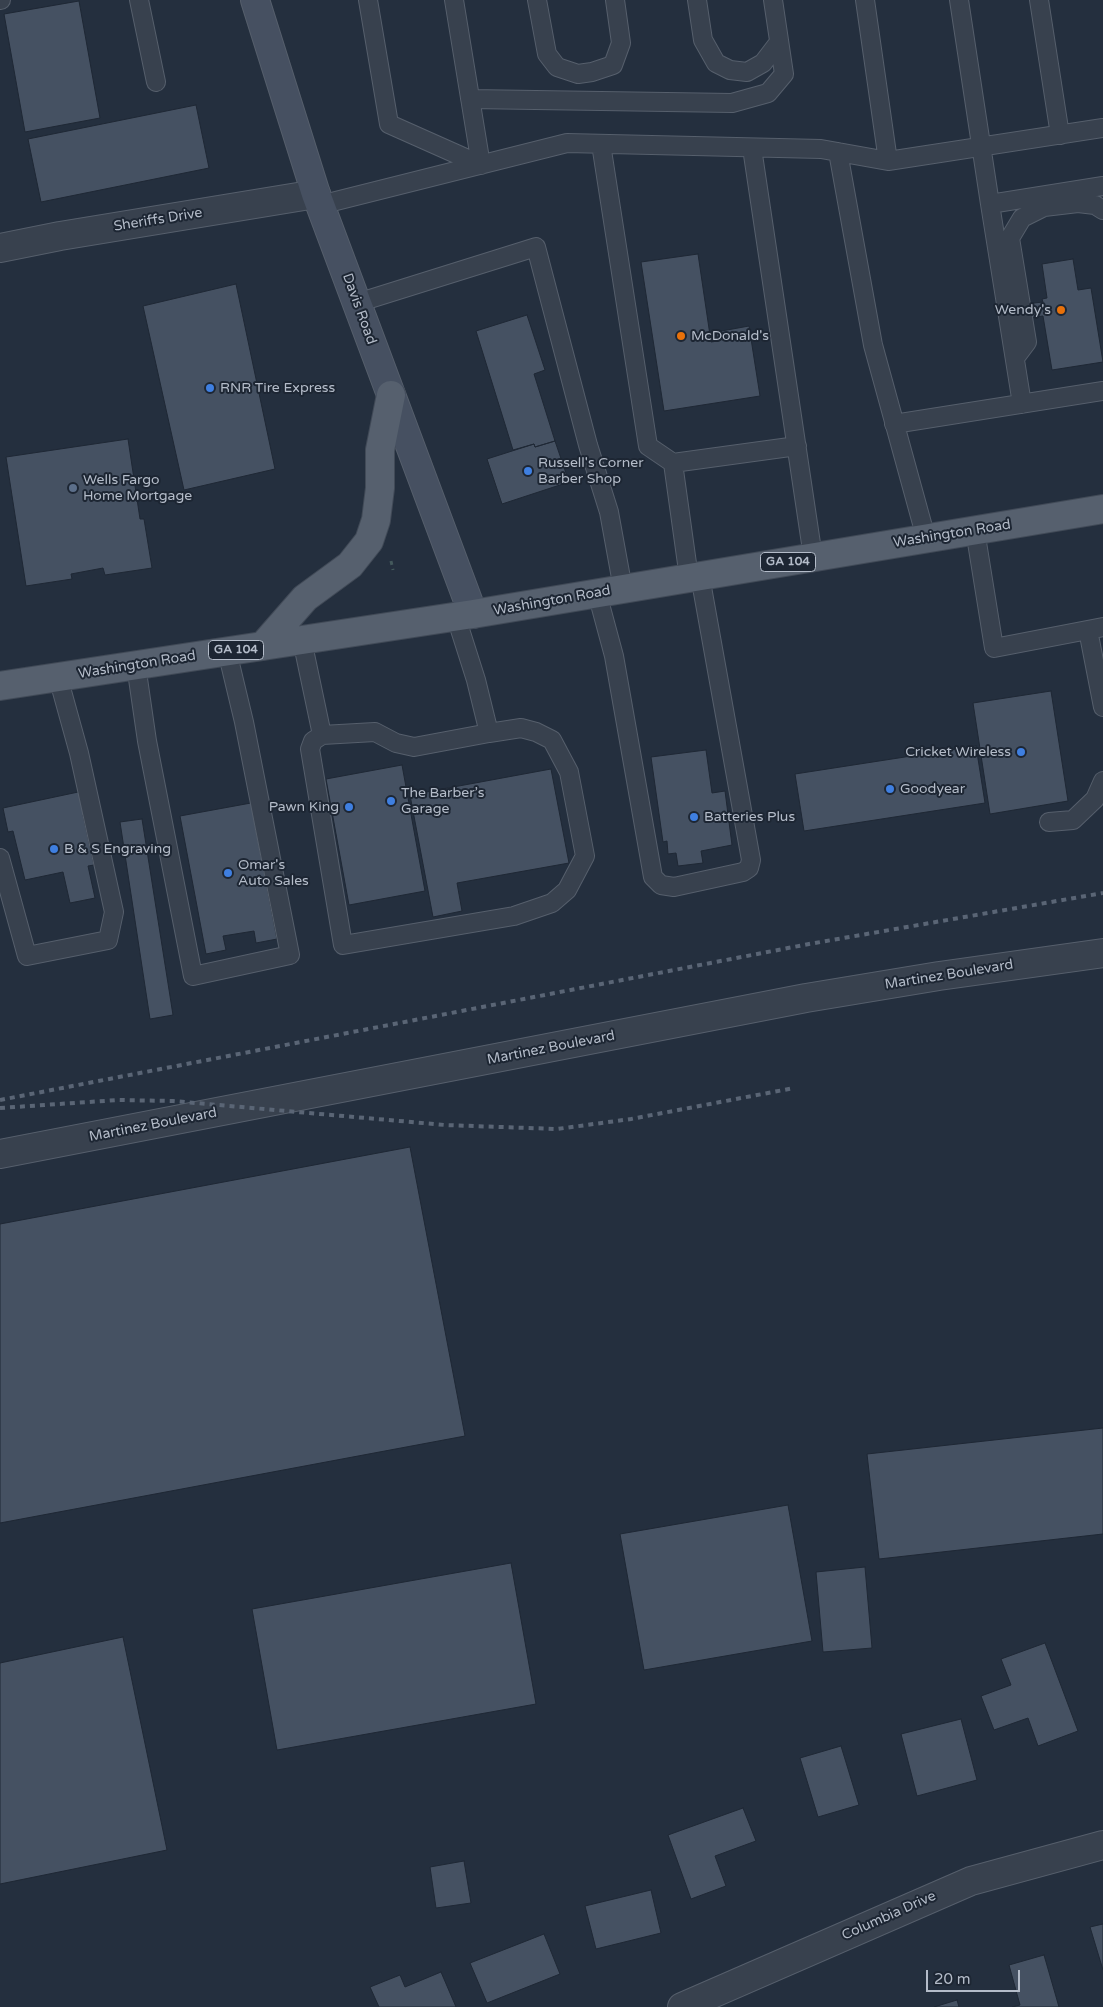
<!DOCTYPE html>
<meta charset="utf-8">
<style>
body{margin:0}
#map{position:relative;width:1103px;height:2007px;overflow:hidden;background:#242f3e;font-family:"Varela Round",sans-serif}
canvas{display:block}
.scale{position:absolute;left:926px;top:1970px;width:94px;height:22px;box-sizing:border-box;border:2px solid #b4bcc9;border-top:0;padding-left:6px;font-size:15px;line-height:18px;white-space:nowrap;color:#b4bcc9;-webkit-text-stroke:4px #1d2633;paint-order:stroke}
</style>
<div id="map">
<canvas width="1103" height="2007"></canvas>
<div class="scale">20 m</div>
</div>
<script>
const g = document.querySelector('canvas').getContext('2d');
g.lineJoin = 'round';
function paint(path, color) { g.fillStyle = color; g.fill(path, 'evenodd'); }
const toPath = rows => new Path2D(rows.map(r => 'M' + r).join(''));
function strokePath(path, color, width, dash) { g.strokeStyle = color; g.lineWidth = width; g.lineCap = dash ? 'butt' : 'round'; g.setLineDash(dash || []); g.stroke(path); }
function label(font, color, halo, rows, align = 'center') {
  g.font = font + ' "Varela Round",sans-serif'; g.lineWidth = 4; g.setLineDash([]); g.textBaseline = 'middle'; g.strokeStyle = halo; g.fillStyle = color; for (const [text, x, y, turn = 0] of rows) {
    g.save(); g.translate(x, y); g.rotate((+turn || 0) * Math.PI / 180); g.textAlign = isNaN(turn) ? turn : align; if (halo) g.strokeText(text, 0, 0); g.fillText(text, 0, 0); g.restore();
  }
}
const building = toPath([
 [79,1,100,118,25,132,4,14,79,1],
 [196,105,209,168,41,202,28,139,196,105],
 [698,254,711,342,718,341,716,332,749,326,760,396,664,411,641,262,698,254],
 [1073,259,1078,290,1091,288,1103,362,1052,370,1043,316,1028,318,1025,304,1043,302,1042,299,1047,298,1042,264,1073,259],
 [236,284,275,469,184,490,143,306,236,284],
 [527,315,545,370,534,374,555,441,535,447,534,444,513,450,476,331,527,315],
 [128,439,140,519,144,519,152,568,105,575,103,568,71,574,72,579,26,586,6,457,128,439],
 [555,441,569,482,502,504,487,459,534,444,535,447,555,441],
 [1051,691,1068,801,990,814,973,703,1051,691],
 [976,746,985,803,804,831,795,774,976,746],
 [706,750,712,793,725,791,732,845,701,851,703,863,678,866,676,853,668,854,667,841,663,842,651,757,706,750],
 [402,765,425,891,349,905,326,779,402,765],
 [551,769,569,863,457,883,462,911,433,917,410,795,551,769],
 [83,791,88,814,83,815,94,865,88,866,95,898,70,903,63,872,25,880,13,831,8,832,3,808,83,791],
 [251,803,277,939,256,943,254,931,223,936,226,950,206,954,180,816,251,803],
 [142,819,173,1015,150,1019,120,822,142,819],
 [410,1147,465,1436,0,1523,0,1224,410,1147],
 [1103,1428,1103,1534,879,1559,867,1454,1103,1428],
 [788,1505,812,1641,644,1670,620,1534,788,1505],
 [511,1563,536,1704,277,1750,252,1609,511,1563],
 [865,1567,872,1648,823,1652,816,1572,865,1567],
 [123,1637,167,1850,0,1884,0,1663,123,1637],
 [1045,1643,1078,1731,1038,1746,1028,1718,994,1730,981,1696,1011,1685,1001,1659,1045,1643],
 [961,1719,977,1780,917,1796,901,1734,961,1719],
 [841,1746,859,1805,818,1817,800,1758,841,1746],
 [743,1808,756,1841,715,1856,726,1886,691,1899,668,1835,743,1808],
 [464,1861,471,1903,436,1908,430,1867,464,1861],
 [651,1890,661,1933,596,1949,585,1906,651,1890],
 [1103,1924,1103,1970,1090,1927,1103,1924],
 [544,1934,560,1974,487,2003,470,1963,544,1934],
 [1044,1955,1059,2007,1012,2007,1020,2005,1009,1965,1044,1955],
 [441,1972,456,2007,379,2007,370,1987,400,1975,405,1987,441,1972],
 [957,2000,959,2007,934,2007,957,2000]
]);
const path = toPath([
 [391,561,393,570]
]);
const service = toPath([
 [0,0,1,0],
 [139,0,156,82],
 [368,0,389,124,481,165,454,0],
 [537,0,547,54,557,67,578,74,592,72,613,65,621,43,615,0],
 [697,0,703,40,716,63,730,70,747,72,763,63,779,42],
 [865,0,888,161,1103,128],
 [959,0,990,204],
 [1039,0,1060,135],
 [470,99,732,103,768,93,784,74,773,0],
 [601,144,648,446,673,463,689,578],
 [752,148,813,557],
 [838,152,873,345,926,538],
 [320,205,567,143,821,149,888,161],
 [357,303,536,247,588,445,609,512,623,589],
 [1015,358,1027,342,1010,238,1022,218,1044,207,1078,203,1095,205,1103,210],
 [1022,404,990,204,1103,186],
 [894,424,1103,391],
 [673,463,797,446],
 [975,530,994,648,1103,627],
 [597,593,614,656,653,877,661,885,674,887,743,872,749,868,751,860,700,576],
 [456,617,476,680,489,733,521,728,536,732,552,740,569,772,585,856,567,890,552,903,514,916,343,945,310,749,313,741,322,735,375,732,396,743,414,747,489,733],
 [1088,630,1103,707],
 [302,640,322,735],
 [136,665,147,741,193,976,290,955,244,722,227,651],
 [1049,822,1073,820,1095,799,1103,781],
 [0,858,27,956,108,940,114,912,79,753,58,677]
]);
const minor = toPath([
 [0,248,60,236,316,194],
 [0,1154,806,998,939,976,1103,953],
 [682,2007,971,1881,1103,1845]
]);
const secondary = toPath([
 [255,0,316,194,473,614]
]);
const primary = toPath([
 [263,646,305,598,350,565,369,541,376,520,380,488,380,450,391,395],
 [0,686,473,614,1103,509]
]);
const rail = toPath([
 [0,1100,809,944,1103,893],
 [0,1108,118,1100,173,1101,445,1125,557,1129,631,1119,794,1088]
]);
const markers = [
 [1061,310,5,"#e8710a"],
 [681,336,5,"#e8710a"],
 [210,388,5,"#3f7fe0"],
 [528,471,5,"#3f7fe0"],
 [73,488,5,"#5c6f8a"],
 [1021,752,5,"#3f7fe0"],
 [890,789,5,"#3f7fe0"],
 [391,801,5,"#3f7fe0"],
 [349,807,5,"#3f7fe0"],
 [694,817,5,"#3f7fe0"],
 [54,849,5,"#3f7fe0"],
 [228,873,5,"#3f7fe0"]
];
const shields = [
 [788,562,55],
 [236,650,55]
];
const shieldNames = [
 ["GA 104",788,562],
 ["GA 104",236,650]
];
const streetNames = [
 ["Sheriffs Drive",158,220,-9],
 ["Davis Road",359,309,70],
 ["Washington Road",952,534,-9],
 ["Washington Road",552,601,-10],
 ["Washington Road",137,665,-9],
 ["Martinez Boulevard",949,975,-9],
 ["Martinez Boulevard",551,1048,-11],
 ["Martinez Boulevard",153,1125,-11],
 ["Columbia Drive",889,1916,-24]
];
const poiNames = [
 ["Wendy's",1051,310,"right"],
 ["McDonald's",691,336],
 ["RNR Tire Express",220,388],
 ["Russell's Corner",538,463],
 ["Barber Shop",538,479],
 ["Wells Fargo",83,480],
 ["Home Mortgage",83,496],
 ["Cricket Wireless",1011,752,"right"],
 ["Goodyear",900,789],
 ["The Barber’s",401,793],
 ["Garage",401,809],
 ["Pawn King",339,807,"right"],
 ["Batteries Plus",704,817],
 ["B & S Engraving",64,849],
 ["Omar's",238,865],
 ["Auto Sales",238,881]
];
paint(building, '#455162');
strokePath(building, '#1f2835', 1);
strokePath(service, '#565f6c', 20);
strokePath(minor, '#565f6c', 30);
strokePath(secondary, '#565f6c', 30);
strokePath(primary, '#414a57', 30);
strokePath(path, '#44595c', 3, [4, 4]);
strokePath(service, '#38414e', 18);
strokePath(minor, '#38414e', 28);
strokePath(secondary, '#465061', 28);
strokePath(primary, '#56606e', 28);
strokePath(rail, '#5a6575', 4, [5, 5]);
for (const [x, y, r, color] of markers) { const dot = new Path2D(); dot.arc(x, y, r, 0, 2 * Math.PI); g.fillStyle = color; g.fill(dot); strokePath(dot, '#1d2633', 2); }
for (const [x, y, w] of shields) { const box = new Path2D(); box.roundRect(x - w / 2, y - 9.5, w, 19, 4); g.fillStyle = '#1d2633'; g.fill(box); strokePath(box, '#b4bcc9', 1); }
label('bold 12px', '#b4bcc9', null, shieldNames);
label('14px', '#b4bcc9', '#1d2633', streetNames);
label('14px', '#b4bcc9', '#1d2633', poiNames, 'left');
</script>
